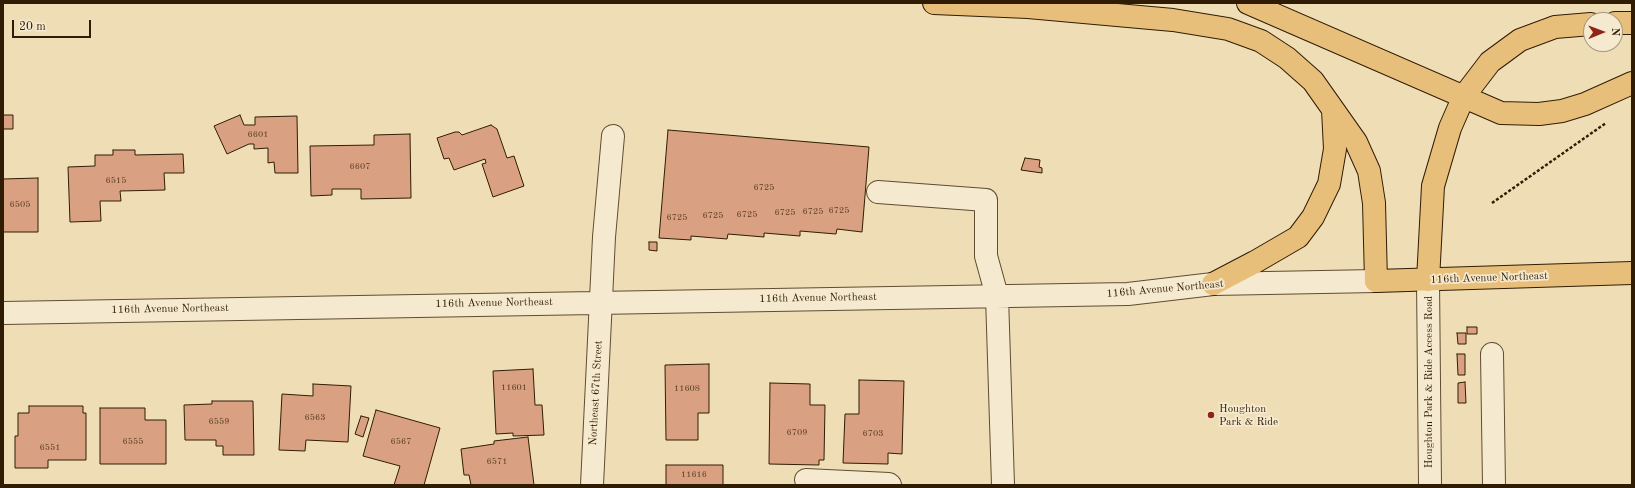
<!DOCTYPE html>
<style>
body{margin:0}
#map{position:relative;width:1635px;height:488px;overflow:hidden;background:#efdeb5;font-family:"Old Standard TT",serif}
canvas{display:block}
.frame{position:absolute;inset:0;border:4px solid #301c05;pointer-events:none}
.north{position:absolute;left:1583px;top:12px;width:40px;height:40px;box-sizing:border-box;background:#f5eacf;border:1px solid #a6987e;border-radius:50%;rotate:89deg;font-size:11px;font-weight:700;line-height:16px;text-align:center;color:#301c05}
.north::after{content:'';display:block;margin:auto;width:14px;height:18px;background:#8f2418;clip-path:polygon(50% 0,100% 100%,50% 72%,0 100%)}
.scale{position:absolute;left:12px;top:20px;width:79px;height:18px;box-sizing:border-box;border:2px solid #301c05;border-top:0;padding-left:5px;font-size:12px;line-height:14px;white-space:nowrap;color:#301c05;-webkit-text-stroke:3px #f5eacf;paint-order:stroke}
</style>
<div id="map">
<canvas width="1635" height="488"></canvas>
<div class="frame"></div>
<div class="north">N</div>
<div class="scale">20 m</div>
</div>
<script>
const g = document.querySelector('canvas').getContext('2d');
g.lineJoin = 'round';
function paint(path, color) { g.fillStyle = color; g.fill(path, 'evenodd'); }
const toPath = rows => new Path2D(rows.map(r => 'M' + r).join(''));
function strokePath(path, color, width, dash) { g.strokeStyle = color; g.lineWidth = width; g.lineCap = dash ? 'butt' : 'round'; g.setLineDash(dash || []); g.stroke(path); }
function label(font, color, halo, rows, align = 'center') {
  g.font = font + ' "Old Standard TT",serif'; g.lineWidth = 3.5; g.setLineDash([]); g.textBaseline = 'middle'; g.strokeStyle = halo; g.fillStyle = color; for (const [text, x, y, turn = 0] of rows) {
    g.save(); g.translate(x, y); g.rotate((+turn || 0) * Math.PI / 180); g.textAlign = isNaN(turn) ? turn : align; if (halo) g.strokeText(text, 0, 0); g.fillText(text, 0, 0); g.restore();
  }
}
const building = toPath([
 [3,115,13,115,13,129,3,129,3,115],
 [240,115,244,125,255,125,255,117,297,116,298,173,275,173,274,162,268,163,268,148,254,149,254,144,249,144,227,154,214,126,240,115],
 [491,125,497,129,507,158,514,156,524,186,493,197,482,164,486,163,485,159,454,170,449,158,444,159,437,138,455,132,459,132,462,135,491,125],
 [668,130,869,147,862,232,837,229,836,234,800,231,800,236,764,233,764,237,728,234,727,239,691,236,691,240,659,238,668,130],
 [410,134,411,198,361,199,361,189,332,189,332,195,311,196,310,146,374,145,374,135,410,134],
 [113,150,135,150,135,155,183,154,184,173,164,173,165,190,120,191,121,201,100,201,101,221,70,222,68,167,95,166,95,155,113,155,113,150],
 [1025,158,1040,160,1039,167,1042,168,1042,173,1021,170,1025,158],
 [38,178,38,232,3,232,3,179,38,178],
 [649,242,657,242,657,251,649,250,649,242],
 [1467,327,1477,327,1477,334,1467,334,1467,327],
 [1457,333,1466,333,1466,344,1458,344,1457,333],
 [1457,354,1465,354,1465,375,1458,375,1457,354],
 [709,364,709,413,698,413,698,440,666,440,665,365,709,364],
 [533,369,535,405,542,405,544,435,513,436,513,433,496,434,493,371,533,369],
 [859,380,904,381,902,454,888,453,888,464,843,463,845,414,859,414,859,380],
 [1465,382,1466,403,1458,403,1458,383,1465,382],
 [770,383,810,384,810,405,825,405,824,460,819,460,819,465,769,464,770,383],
 [313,384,351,386,348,442,306,440,305,451,279,450,282,394,313,396,313,384],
 [212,401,253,401,254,455,223,455,223,446,216,446,216,440,185,440,184,405,212,404,212,401],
 [29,406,83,406,83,413,86,413,86,460,48,460,48,468,15,468,15,436,18,436,18,413,29,413,29,406],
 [100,408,145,408,145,420,166,420,166,464,100,464,100,408],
 [376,410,440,428,424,485,394,485,400,466,363,456,376,410],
 [361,416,369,418,363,437,355,434,361,416],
 [528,437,534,485,471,485,469,475,464,475,461,449,494,444,494,441,528,437],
 [666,465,723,465,723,485,666,485,666,465]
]);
const path = toPath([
 [1492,203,1606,123]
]);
const minor = toPath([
 [878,192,986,200,986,256,997,296,1003,485],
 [1428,280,1430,485],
 [3,313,1128,294,1213,284,1376,281],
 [1492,354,1494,485],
 [806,480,889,484,890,485],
 [592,485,604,237,613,136]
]);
const major = toPath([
 [1376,281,1632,273]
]);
const highway = toPath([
 [934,3,1028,7,1173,20,1228,29,1261,41,1287,58,1313,81,1356,142,1369,171,1374,203,1376,281],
 [1248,3,1501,113,1539,114,1562,111,1585,104,1632,83],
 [1615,23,1632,23],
 [1428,280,1433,186,1450,128,1464,96,1490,62,1520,40,1555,27,1591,24],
 [1213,284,1255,262,1298,237,1313,217,1329,184,1335,149,1333,110]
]);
const markers = [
 [1211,415,4,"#8f2418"]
];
const numberNames = [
 ["6601",258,135],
 ["6607",360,167],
 ["6515",116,181],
 ["6725",764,188],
 ["6505",20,205],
 ["6725",839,211],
 ["6725",813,212],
 ["6725",785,213],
 ["6725",747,215],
 ["6725",713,216],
 ["6725",677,218],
 ["11601",514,388],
 ["11608",687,389],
 ["6563",315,418],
 ["6559",219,422],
 ["6709",797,433],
 ["6703",873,434],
 ["6555",133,442],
 ["6567",401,442],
 ["6551",50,448],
 ["6571",497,462],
 ["11616",694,475]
];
const streetNames = [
 ["116th Avenue Northeast",1489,278,-2],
 ["116th Avenue Northeast",1165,289,-5],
 ["116th Avenue Northeast",818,298,-1],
 ["116th Avenue Northeast",494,303,-1],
 ["116th Avenue Northeast",170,309,-1],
 ["Houghton Park & Ride Access Road",1429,382,-90],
 ["Northeast 67th Street",596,393,-87]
];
const poiNames = [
 ["Houghton",1219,409],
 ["Park & Ride",1219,422]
];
paint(building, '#d9a182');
strokePath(building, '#301c05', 1);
strokePath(minor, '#604c31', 24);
strokePath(major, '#301c05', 24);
strokePath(highway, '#301c05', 24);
strokePath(path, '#301c05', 2.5, [3, 2]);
strokePath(minor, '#f5eacf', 22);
strokePath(major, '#e8bf7a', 22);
strokePath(highway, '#e8bf7a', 22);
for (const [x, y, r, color] of markers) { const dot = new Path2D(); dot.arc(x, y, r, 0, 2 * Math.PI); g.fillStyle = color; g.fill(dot); strokePath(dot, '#f5eacf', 1.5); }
label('9px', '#5a3d24', null, numberNames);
label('11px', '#301c05', '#f5eacf', streetNames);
label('11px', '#301c05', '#f5eacf', poiNames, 'left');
</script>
